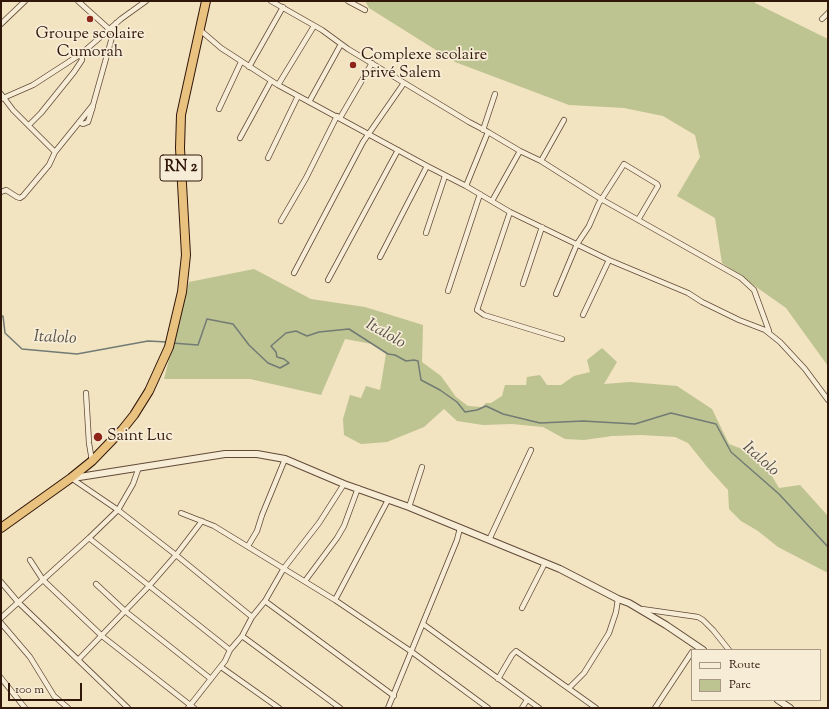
<!DOCTYPE html>
<meta charset="utf-8">
<style>
body{margin:0}
#map{position:relative;width:829px;height:709px;overflow:hidden;background:#f2e3c1;font-family:"Sorts Mill Goudy",serif}
canvas{display:block}
.frame{position:absolute;inset:0;border:2px solid #31170a;pointer-events:none}
.legend{position:absolute;left:691px;top:649px;width:130px;height:52px;box-sizing:border-box;background:#f7edd7;border:1px solid #a89785;margin:0;padding:5px 7px;list-style:none;font-size:12px;color:#31170a}
.legend li{display:flex;align-items:center;gap:8px;height:20px}
.legend b{width:20px;border:1px solid #a89785}
.scale{position:absolute;left:8px;top:683px;width:74px;height:18px;box-sizing:border-box;border:2px solid #31170a;border-top:0;padding-left:5px;font-size:12px;line-height:14px;white-space:nowrap;color:#31170a;-webkit-text-stroke:3px #f7edd7;paint-order:stroke}
</style>
<div id="map">
<canvas width="829" height="709"></canvas>
<div class="frame"></div>
<ul class="legend">
<li><b style="height:5px;background:#f7edd7"></b>Route</li>
<li><b style="height:11px;background:#bdc391"></b>Parc</li>
</ul>
<div class="scale">100 m</div>
</div>
<script>
const g = document.querySelector('canvas').getContext('2d');
g.lineJoin = 'round';
function paint(path, color) { g.fillStyle = color; g.fill(path, 'evenodd'); }
const toPath = rows => new Path2D(rows.map(r => 'M' + r).join(''));
function strokePath(path, color, width, dash) { g.strokeStyle = color; g.lineWidth = width; g.lineCap = dash ? 'butt' : 'round'; g.setLineDash(dash || []); g.stroke(path); }
function label(font, color, halo, rows, align = 'center') {
  g.font = font + ' "Sorts Mill Goudy",serif'; g.lineWidth = 3.5; g.setLineDash([]); g.textBaseline = 'middle'; g.strokeStyle = halo; g.fillStyle = color; for (const [text, x, y, turn = 0] of rows) {
    g.save(); g.translate(x, y); g.rotate((+turn || 0) * Math.PI / 180); g.textAlign = isNaN(turn) ? turn : align; if (halo) g.strokeText(text, 0, 0); g.fillText(text, 0, 0); g.restore();
  }
}
const green = toPath([
 [365,1,755,1,755,3,828,39,828,366,786,308,722,263,715,218,677,196,700,157,695,135,663,116,624,108,569,105,455,62,369,8],
 [254,269,311,299,365,307,423,325,422,362,441,376,456,397,468,406,482,407,486,403,491,403,502,396,505,385,526,385,527,377,540,375,547,385,561,385,574,376,590,372,587,360,602,348,617,362,604,384,630,382,677,386,712,409,729,444,760,456,779,488,800,485,828,516,828,573,778,547,758,531,741,521,729,509,728,490,708,468,688,443,675,437,641,435,612,436,584,440,565,439,543,427,512,424,483,425,457,421,444,409,424,427,387,442,361,444,344,435,343,419,350,395,361,398,366,386,380,390,386,354,372,344,345,339,321,395,250,379,164,379,189,282]
]);
const stream = toPath([
 [1,317,3,316,5,333,22,349,77,354,148,341,167,342],
 [172,343,198,345,207,319,233,324,249,345,268,363,280,368,289,363,284,359,277,357,276,352,271,346,286,333,296,331,307,336,319,332,349,329,388,354,395,355,406,361,414,360,418,361,421,380,440,390,457,402,465,412,477,410,486,406,503,414,540,423,583,421,635,424,671,413,716,424,731,452,779,494,828,547]
]);
const minor = toPath([
 [78,1,109,29],
 [271,1,322,30,348,49,469,122,488,132,520,151,541,161,601,199,741,278,754,290,769,331],
 [348,1,365,10],
 [822,19,828,13],
 [1,24,25,1],
 [200,30,221,48,278,85,427,166,466,186,510,212,609,260,688,293,702,302,739,320,765,330,780,342,805,369,828,400],
 [249,67,283,7],
 [278,85,314,26],
 [1,94,13,110,55,152],
 [1,99,33,85,81,54,121,19,146,1],
 [309,102,341,44],
 [219,109,241,62],
 [340,118,372,63],
 [79,122,83,124,88,122,93,106],
 [29,125,41,113,74,72,82,60,81,54],
 [483,130,495,94],
 [240,138,271,81],
 [268,158,298,96],
 [541,161,564,120],
 [466,186,488,132],
 [1,192,6,190,17,197,20,198,23,196,49,165,55,152,93,105,116,23],
 [492,201,520,151],
 [510,212,477,310,484,315,562,339],
 [281,221,306,178,337,116],
 [426,233,445,176],
 [380,257,427,166],
 [294,273,363,142,404,83],
 [328,280,398,150],
 [523,284,542,227],
 [448,291,480,194],
 [556,294,577,244,589,226,599,203,624,164,657,184,658,186,638,220],
 [583,315,609,260],
 [86,393,89,443,92,461],
 [71,478,118,510,176,555,252,617],
 [409,507,422,467],
 [181,513,214,526,335,600,412,652,488,708],
 [89,538,230,650],
 [489,540,531,450],
 [248,546,257,531,262,515,285,459],
 [30,560,43,580,102,636,194,708],
 [305,581,337,538,344,526,358,488],
 [1,582,18,602,128,708],
 [96,584,125,611,211,679],
 [335,600,388,500],
 [265,601,394,696],
 [522,608,545,563],
 [642,609,698,617,703,620,713,630,729,650],
 [1,618,89,538,118,510,133,484,139,467],
 [1,623,30,657,54,696,68,708],
 [423,624,539,708],
 [242,636,340,708],
 [78,660,149,586,176,555,202,521],
 [221,667,279,708],
 [1,678,25,708],
 [498,679,512,655,516,651,596,708],
 [569,688,584,673,609,633,616,612,618,599],
 [188,708,225,661,230,650,242,636,252,617,265,601,284,568,319,523,344,484],
 [388,708,457,540,460,528],
 [522,708,527,700],
 [655,708,692,652]
]);
const tertiary = toPath([
 [73,478,225,454,257,454,285,459,344,484,409,507,560,569,618,599,629,603,666,625,703,650],
 [778,700,790,708]
]);
const trunk = toPath([
 [1,528,71,478,92,461,122,430,134,415,149,391,169,347,182,292,186,255,180,148,181,115,206,1]
]);
const markers = [
 [90,19,4,"#8f2418"],
 [353,65,4,"#8f2418"],
 [98,437,5,"#8f2418"]
];
const shields = [
 [181,168,42]
];
const shieldNames = [
 ["RN 2",181,168]
];
const poiNames = [
 ["Groupe scolaire",90,35,"center"],
 ["Cumorah",90,53,"center"],
 ["Complexe scolaire",361,56],
 ["privé Salem",361,74],
 ["Saint Luc",107,437]
];
const waterNames = [
 ["Italolo",385,335,30],
 ["Italolo",55,339,3],
 ["Italolo",760,460,42]
];
paint(green, '#bdc391');
strokePath(stream, '#727b74', 1.5);
strokePath(minor, '#614a38', 6);
strokePath(tertiary, '#614a38', 8);
strokePath(trunk, '#31170a', 10);
strokePath(minor, '#f7edd7', 4.5);
strokePath(tertiary, '#f7edd7', 6);
strokePath(trunk, '#e9c280', 8);
for (const [x, y, r, color] of markers) { const dot = new Path2D(); dot.arc(x, y, r, 0, 2 * Math.PI); g.fillStyle = color; g.fill(dot); strokePath(dot, '#f7edd7', 1.5); }
for (const [x, y, w] of shields) { const box = new Path2D(); box.roundRect(x - w / 2, y - 13, w, 26, 3); g.fillStyle = '#f7edd7'; g.fill(box); strokePath(box, '#31170a', 1); }
label('bold 15px', '#31170a', null, shieldNames);
label('16px', '#31170a', '#f7edd7', poiNames, 'left');
label('italic 17px', '#575148', '#f7edd7', waterNames);
</script>
